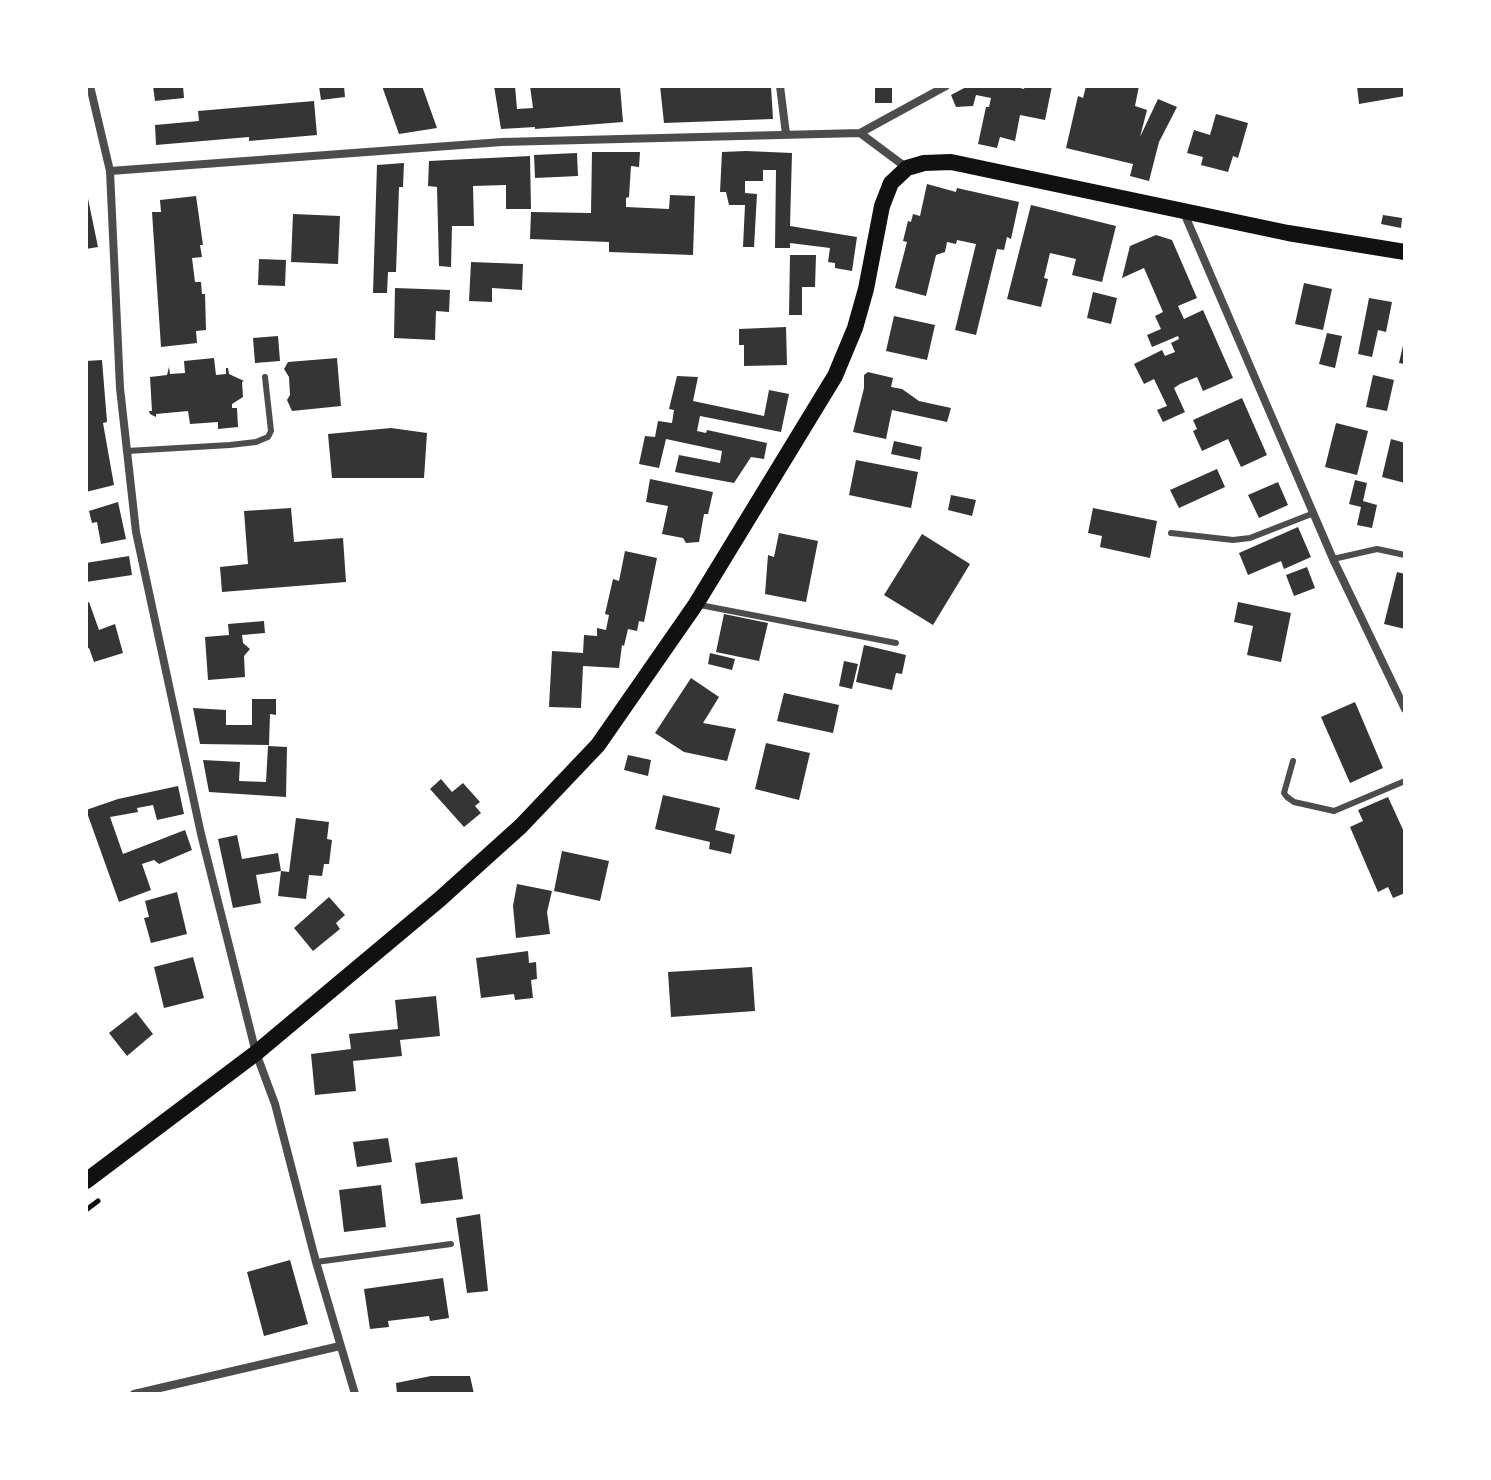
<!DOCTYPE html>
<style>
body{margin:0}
#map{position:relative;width:1491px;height:1480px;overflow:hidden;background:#fff;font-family:Barlow,sans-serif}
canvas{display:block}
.frame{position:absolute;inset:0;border:88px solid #fff;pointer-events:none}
</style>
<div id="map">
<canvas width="1491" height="1480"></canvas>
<div class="frame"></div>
</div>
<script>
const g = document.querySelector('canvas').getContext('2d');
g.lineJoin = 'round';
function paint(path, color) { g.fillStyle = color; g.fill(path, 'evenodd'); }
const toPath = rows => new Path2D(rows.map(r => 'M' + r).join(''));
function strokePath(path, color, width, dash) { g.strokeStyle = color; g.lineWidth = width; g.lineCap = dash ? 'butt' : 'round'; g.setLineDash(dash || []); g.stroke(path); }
const building = toPath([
 [153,86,183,86,184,98,155,101],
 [319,86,344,86,345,97,321,100],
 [382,86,422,86,437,128,399,134],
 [494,86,515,86,517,109,533,108,530,86,620,86,623,122,535,129,535,127,501,129],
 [660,86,771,86,773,119,664,123],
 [875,86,892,86,892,103,875,103],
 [968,86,1012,86,1024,89,1025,86,1052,86,1045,120,1020,115,1015,141,1000,137,997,148,978,144,986,107,989,107,991,98,976,95,973,106,956,107,951,95],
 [1086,86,1139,86,1135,106,1147,110,1140,137,1158,99,1177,107,1159,142,1149,181,1130,176,1133,164,1066,148,1078,96,1083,98],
 [1357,86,1405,86,1405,96,1359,104],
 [314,101,317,135,249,141,249,137,156,145,155,125,199,121,198,111],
 [1216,114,1248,123,1238,158,1233,156,1228,172,1201,165,1203,157,1187,153,1194,130,1210,135],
 [746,151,792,153,790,226,857,237,852,271,835,268,835,263,828,262,830,248,790,243,790,248,775,248,776,170,763,170,763,181,745,181,745,193,757,194,754,247,743,247,745,205,729,205,726,192,720,192,722,152],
 [592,152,640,152,639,167,631,166,629,197,626,198,626,207,669,209,670,195,695,196,693,255,609,252,609,242,530,239,531,212,591,213],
 [577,153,578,176,535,178,534,155],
 [530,156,531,209,506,209,506,185,473,186,474,226,452,226,451,267,439,266,437,187,428,186,429,161],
 [404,163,403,187,399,187,396,272,388,272,387,293,373,293,377,165],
 [927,184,956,192,957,188,1019,202,1011,239,1007,237,1004,250,997,249,976,335,955,330,976,244,957,240,956,244,947,242,945,252,936,255,926,296,895,288,907,242,903,241,908,221,911,222,913,214,920,216],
 [86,189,98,247,86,249],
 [196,196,203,245,200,245,202,257,192,258,195,282,201,282,202,294,205,294,206,330,196,331,197,343,161,347,152,212,161,212,160,200],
 [1031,205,1116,226,1102,282,1072,275,1076,259,1050,253,1044,278,1048,279,1041,307,1007,299],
 [293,214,340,216,338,264,291,262],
 [1383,215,1402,218,1401,228,1381,224],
 [1156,235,1172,240,1197,298,1178,306,1184,319,1203,310,1233,378,1203,391,1197,377,1180,384,1174,388,1185,412,1163,422,1157,410,1167,406,1154,379,1144,384,1134,364,1162,350,1165,356,1175,352,1171,343,1179,339,1178,336,1152,347,1147,335,1161,329,1155,316,1163,312,1144,268,1122,278,1130,246],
 [790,255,816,255,815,287,802,287,802,315,789,315],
 [259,259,286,260,285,286,258,285],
 [471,262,523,264,522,290,492,288,492,302,469,301],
 [1304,283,1332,289,1323,330,1295,324],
 [395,288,450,290,449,312,436,311,435,340,394,338],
 [1093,292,1117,298,1111,324,1087,318],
 [1369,298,1392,302,1386,332,1378,330,1372,357,1358,354],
 [894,316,935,325,927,360,886,351],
 [786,327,787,365,744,366,744,345,739,345,739,329],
 [1327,333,1342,336,1335,368,1319,364],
 [278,336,280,361,255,363,253,338],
 [1404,341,1405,341,1405,364,1399,363],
 [214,358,216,375,226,374,226,368,228,368,229,374,244,381,242,382,243,397,232,404,232,408,237,408,238,427,218,429,218,422,190,424,188,411,156,414,156,417,150,414,149,411,152,411,150,377,167,375,169,367,170,374,185,373,184,361],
 [337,358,341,406,292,411,287,400,290,395,289,377,284,369,288,362],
 [102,360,107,422,103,423,114,485,86,492,86,361],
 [868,372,893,378,891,387,902,389,919,401,951,408,947,422,892,410,886,439,853,432,864,388,864,375],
 [1373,375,1394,380,1387,411,1366,407],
 [677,376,698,377,693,401,764,416,769,390,789,394,781,432,700,416,697,431,706,433,707,430,767,443,764,459,751,457,734,483,675,472,679,455,720,463,722,451,666,439,659,468,639,464,645,436,655,437,658,421,672,423,674,410,669,409],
 [1242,398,1267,455,1241,467,1228,439,1202,451,1193,431,1197,429,1193,420],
 [1336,423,1368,431,1357,475,1325,467],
 [391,428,427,433,424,478,332,478,328,434],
 [1391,439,1405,443,1405,483,1382,477],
 [894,441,922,447,920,460,891,454],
 [856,460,918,472,911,508,849,495],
 [1217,469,1225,487,1179,508,1170,490],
 [650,479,713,492,708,514,704,514,699,542,686,543,683,538,662,534,668,506,646,502],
 [1355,480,1367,483,1363,501,1377,505,1372,528,1357,525,1361,507,1349,504],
 [1278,482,1288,505,1259,518,1248,495],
 [951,495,976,500,972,516,948,510],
 [118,502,126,539,101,544,97,522,92,523,89,511],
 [291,508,294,542,343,538,346,582,222,592,220,567,248,564,244,511],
 [1093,508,1157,521,1150,558,1100,547,1102,536,1088,533],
 [1298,527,1311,557,1284,569,1281,561,1248,575,1239,553],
 [779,533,818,541,806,602,765,594,768,555,774,557],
 [922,534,970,564,933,625,884,595],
 [625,551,657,558,644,622,639,621,637,631,628,629,624,646,622,645,619,668,583,666,581,708,549,707,552,651,583,653,584,635,597,636,597,628,606,630,609,615,605,614,613,579,619,581],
 [129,556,132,575,86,582,86,563],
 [1307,567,1315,588,1294,596,1286,575],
 [1397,572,1405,574,1405,629,1384,624],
 [89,602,99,630,115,624,123,653,94,662,89,648,86,649,86,603],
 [1238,602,1291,613,1281,662,1247,655,1253,626,1234,622],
 [724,614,768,623,759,661,716,652],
 [264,621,265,633,242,635,243,643,250,649,244,656,245,677,208,680,205,637,229,635,228,624],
 [864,645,906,655,902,674,896,673,892,690,856,682],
 [710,653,735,659,732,670,708,664],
 [844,661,858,664,852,689,839,686],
 [691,678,719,697,703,723,736,729,727,761,684,752,655,733],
 [784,693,839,705,833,733,777,721],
 [252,699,276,699,276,715,270,714,269,745,200,744,193,708,226,710,226,725,252,725],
 [1355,702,1383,768,1350,783,1321,717],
 [766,743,810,753,799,800,755,789],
 [268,746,287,747,286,797,209,792,203,760,240,762,239,781,266,782],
 [628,755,651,760,648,776,624,770],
 [441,779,452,792,463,783,480,802,475,806,481,813,464,827,430,789],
 [178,786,184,814,157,820,153,805,137,808,138,812,110,817,123,854,185,830,192,850,159,864,154,860,142,864,151,890,119,902,86,810,118,799],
 [663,795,720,808,715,830,735,835,731,854,709,849,710,842,655,829],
 [1388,797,1405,834,1405,893,1393,898,1388,887,1378,892,1350,827,1363,821,1358,810],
 [296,818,329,822,327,839,332,840,329,864,324,864,322,876,309,875,306,899,278,896,281,871,289,872],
 [237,835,242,859,278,853,281,871,256,875,261,903,233,908,218,839],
 [562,851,609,861,600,901,554,891],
 [517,884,552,891,547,912,550,934,516,938,513,906],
 [177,892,187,934,151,943,144,918,149,917,145,901],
 [329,897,345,915,336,923,340,929,313,951,294,928],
 [528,951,529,963,536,962,537,979,531,980,533,998,515,1000,514,994,481,998,476,958],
 [193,957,204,998,164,1008,154,967],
 [752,967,755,1011,671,1017,668,972],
 [436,996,440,1036,400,1040,402,1056,353,1061,356,1091,315,1095,311,1054,351,1049,349,1034,398,1029,395,1000],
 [136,1012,153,1034,127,1056,109,1033],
 [388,1138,392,1162,357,1167,353,1142],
 [457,1157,463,1199,421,1204,415,1163],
 [381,1185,386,1227,344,1232,339,1190],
 [480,1214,488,1291,467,1293,456,1218],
 [290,1260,308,1324,264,1336,247,1272],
 [443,1278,449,1318,430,1321,429,1316,388,1321,389,1327,370,1329,364,1289],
 [431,1376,470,1376,474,1394,397,1394,396,1383]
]);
const path = toPath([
 [86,1210,98,1201]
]);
const service = toPath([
 [127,451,230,445,256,442,268,437,271,431,265,377],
 [1171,533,1233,540,1250,538,1314,513],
 [1333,559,1377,549,1405,555],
 [700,605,896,643],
 [1293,761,1284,793,1287,797,1294,802,1334,811,1405,781],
 [316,1262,451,1244]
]);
const minor = toPath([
 [90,86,110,171,120,388,136,532,201,834,256,1053,275,1104,316,1262,355,1394],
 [780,86,786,134],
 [860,133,946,86],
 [110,171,502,142,860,133,907,168],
 [1184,213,1333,559,1405,709],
 [134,1394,340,1346]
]);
const secondary = toPath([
 [86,1181,256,1053,440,899,521,826,598,745,696,604,835,376,855,328,866,289,882,206,891,183,907,168,924,163,951,162,1288,233,1405,252]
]);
paint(building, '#353535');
strokePath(path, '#111', 5);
strokePath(service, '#4c4c4c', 6);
strokePath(minor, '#4c4c4c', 8);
strokePath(secondary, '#111', 16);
</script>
